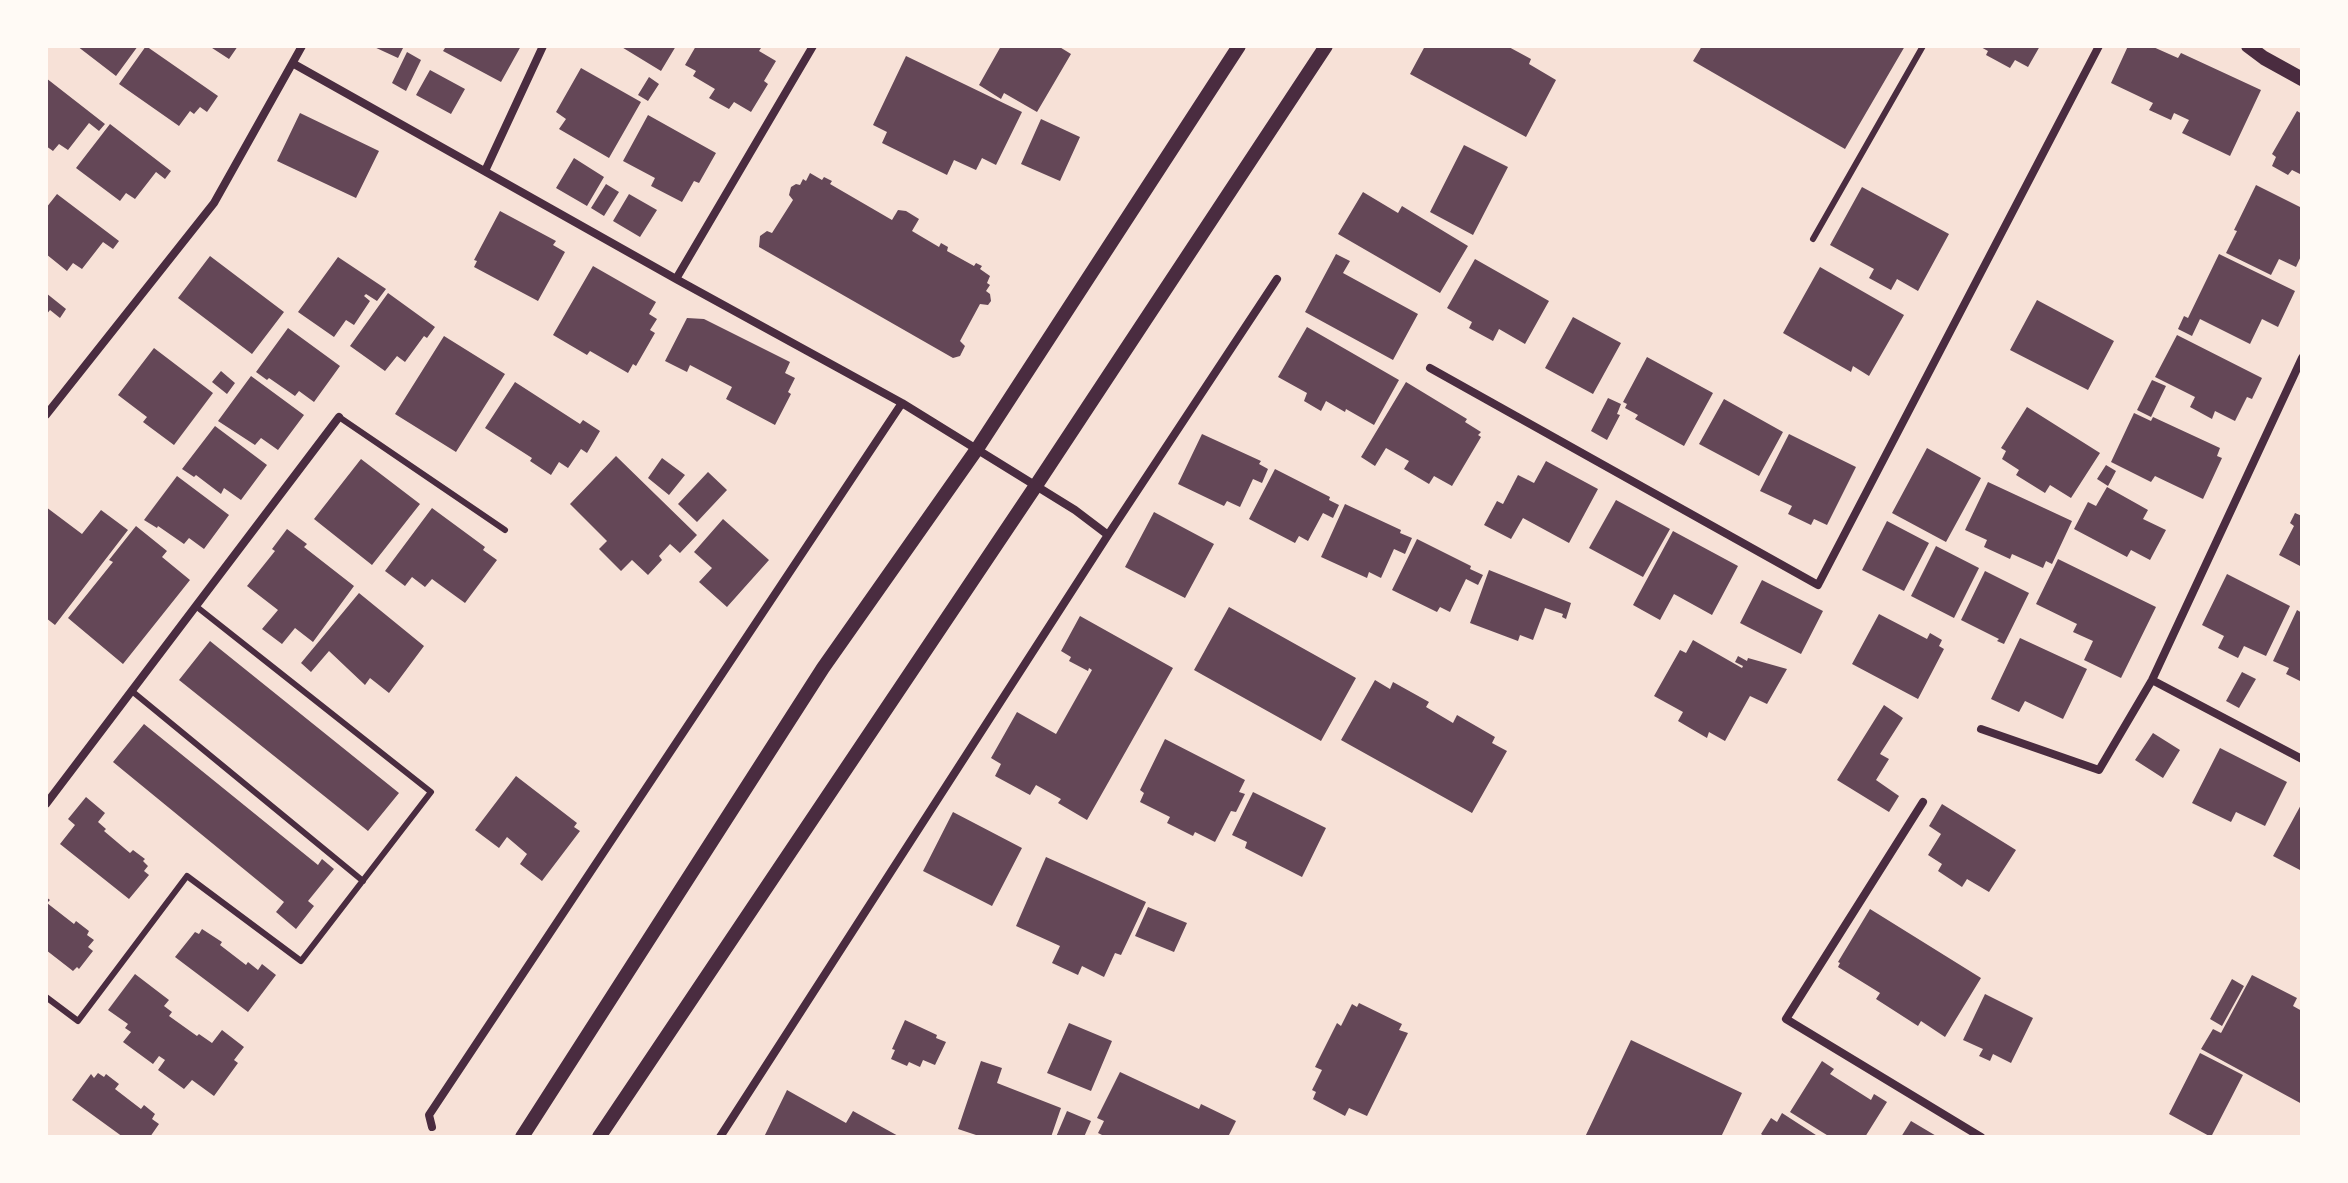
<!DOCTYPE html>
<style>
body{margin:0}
#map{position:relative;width:2348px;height:1183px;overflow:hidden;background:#f7e1d7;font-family:"Fira Sans",sans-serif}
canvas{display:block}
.frame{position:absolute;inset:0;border:48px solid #fffaf5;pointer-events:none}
</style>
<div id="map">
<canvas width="2348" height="1183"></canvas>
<div class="frame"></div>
</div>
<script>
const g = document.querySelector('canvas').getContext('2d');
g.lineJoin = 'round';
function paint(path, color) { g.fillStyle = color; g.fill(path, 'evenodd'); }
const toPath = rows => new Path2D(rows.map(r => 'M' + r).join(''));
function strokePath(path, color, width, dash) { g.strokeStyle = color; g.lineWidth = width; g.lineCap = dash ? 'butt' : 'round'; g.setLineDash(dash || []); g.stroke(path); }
const building = toPath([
 [77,46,138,46,116,76],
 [146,46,218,96,207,112,200,107,194,114,190,111,179,126,119,84],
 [209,46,238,46,229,59],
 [372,46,404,46,398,58],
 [440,46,521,46,501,82,443,51,445,48],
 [620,46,676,46,661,71],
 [696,46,758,46,761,48,759,51,776,61,764,81,768,84,751,112,734,102,729,109,709,98,715,89,693,76,696,71,685,65],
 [1001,46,1058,46,1071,54,1037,112,1004,93,1001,99,979,85],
 [1425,46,1507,46,1531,59,1529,64,1556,80,1526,137,1410,74],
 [1702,46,1905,46,1845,149,1693,61],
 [1979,46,2040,46,2028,67,2015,60,2010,68,1986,55,1988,51],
 [2128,46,2151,46,2178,58,2181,53,2261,90,2230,156,2182,133,2189,120,2174,113,2171,120,2149,110,2153,103,2111,83],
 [407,52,421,60,406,91,392,83],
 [906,56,1022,112,996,165,982,158,976,170,954,160,947,175,882,143,887,132,873,125],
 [581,68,641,102,609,158,559,129,566,119,556,112],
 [430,70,465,89,451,114,416,95],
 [649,77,659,84,648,101,638,95],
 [46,78,105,124,99,131,89,123,68,150,59,144,53,151,46,146],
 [2297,111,2302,114,2302,175,2292,170,2288,175,2272,166,2276,157,2272,154],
 [300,113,379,151,356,198,277,161],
 [648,115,716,153,699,183,694,181,682,202,651,186,655,178,623,161],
 [1041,119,1080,137,1060,181,1021,164],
 [110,124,171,171,165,179,156,172,135,199,126,193,120,201,76,168],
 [1464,145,1508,167,1473,235,1430,212],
 [574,158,604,177,587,206,556,188],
 [810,173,822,180,824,177,832,181,830,184,892,220,898,210,906,211,919,219,912,231,939,247,941,243,948,247,947,251,974,266,976,263,982,266,980,269,990,276,987,283,990,285,986,291,990,294,991,301,988,305,980,304,960,341,965,346,960,356,953,358,759,247,760,236,767,231,772,233,793,200,789,195,791,187,796,184,800,185,803,179,806,181],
 [606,184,619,192,604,216,591,208],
 [2256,185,2302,208,2302,254,2296,267,2279,259,2271,275,2226,253,2237,231,2234,230],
 [1862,187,1949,234,1918,291,1897,279,1891,290,1869,278,1874,269,1830,245],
 [1363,192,1398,213,1402,206,1468,246,1440,293,1338,234],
 [57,194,119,241,113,249,103,242,82,269,73,263,67,271,46,254,46,208],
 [629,194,657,210,640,237,613,221],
 [500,211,556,241,553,245,565,252,538,301,474,267,477,261,474,260],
 [1336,254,1350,261,1343,273,1418,314,1393,360,1305,312],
 [2219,254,2295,291,2278,327,2262,319,2250,344,2200,319,2192,336,2178,329,2184,316,2188,318],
 [210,256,284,312,252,354,178,298],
 [338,257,386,289,377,301,366,294,364,296,370,301,354,325,346,320,334,337,298,312],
 [1475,259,1549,301,1525,344,1499,329,1493,341,1469,328,1472,322,1447,308],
 [593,266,656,302,649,314,657,319,650,330,655,333,636,366,633,364,628,373,590,351,587,355,553,335],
 [1820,267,1904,315,1869,376,1853,366,1851,372,1783,333],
 [46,293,66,309,60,318,50,310,46,315],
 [388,293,435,327,427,338,424,336,405,362,397,356,385,371,350,346],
 [2037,300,2114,341,2088,390,2010,350],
 [1573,317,1621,343,1593,394,1545,368],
 [687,318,704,319,790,362,785,373,795,378,788,392,791,394,775,425,726,399,732,387,690,365,687,372,665,361],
 [1307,327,1399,380,1374,425,1346,409,1345,412,1326,401,1321,411,1304,401,1307,393,1278,377],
 [288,328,340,366,314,402,299,391,295,396,269,378,267,380,256,372],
 [2177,335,2262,378,2252,399,2247,397,2235,421,2215,411,2212,419,2190,407,2195,397,2155,377],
 [444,336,505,374,456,452,395,414],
 [154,348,213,393,174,445,143,422,147,417,118,395],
 [1647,357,1713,393,1684,446,1635,419,1638,415,1625,408,1627,404,1623,402],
 [221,371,235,383,227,394,212,382],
 [251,376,304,415,278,450,261,438,255,445,218,421],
 [2152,380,2166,386,2151,417,2137,410],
 [515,382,580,424,583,420,600,431,587,453,581,449,568,468,559,462,551,475,530,461,532,458,485,428],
 [1406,382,1467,419,1465,422,1481,432,1478,435,1481,437,1452,486,1434,476,1429,484,1404,469,1409,461,1386,448,1375,466,1361,457],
 [1608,398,1621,404,1617,414,1620,415,1607,440,1591,431],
 [1724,399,1783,432,1759,476,1699,444],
 [2027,407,2100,453,2071,498,2050,485,2045,493,2016,475,2019,470,2002,459,2006,451,2001,448],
 [2134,413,2151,421,2153,417,2220,448,2217,456,2222,458,2203,499,2155,476,2151,482,2111,462],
 [215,426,267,465,241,500,224,488,221,494,196,475,194,477,182,469],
 [1202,434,1261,461,1259,464,1268,469,1262,483,1253,479,1240,507,1227,501,1224,506,1178,484],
 [1789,434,1856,467,1827,525,1814,519,1811,525,1788,514,1792,506,1760,491],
 [1927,448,1981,478,1946,542,1892,513],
 [616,456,697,535,680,553,670,544,659,556,662,560,648,575,632,560,621,571,599,549,607,541,570,504],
 [662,458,685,475,669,495,648,478],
 [361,459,420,504,372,565,314,519],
 [1546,461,1598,489,1569,543,1523,518,1511,539,1484,525,1497,501,1503,504,1518,475,1534,483],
 [2106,465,2116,471,2108,486,2097,479],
 [1275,469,1330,497,1329,500,1339,505,1333,518,1323,513,1308,541,1299,536,1295,543,1249,519],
 [708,472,727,490,697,522,678,504],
 [177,476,229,515,204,549,189,538,184,544,158,526,157,528,144,520],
 [1988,482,2072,521,2052,564,2046,561,2043,568,2012,554,2010,559,1984,547,1987,540,1965,530],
 [2107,487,2148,510,2143,519,2166,530,2150,560,2131,550,2127,557,2074,529,2088,502,2096,506],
 [1616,500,1670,529,1643,577,1589,548],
 [1345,504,1401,530,1400,533,1412,538,1405,554,1394,549,1381,578,1369,572,1367,578,1321,557],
 [46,507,82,534,101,510,128,530,55,625,46,618],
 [432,508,485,547,483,550,497,560,465,603,432,579,425,587,412,577,405,586,385,571],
 [1154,512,1214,544,1185,598,1125,567],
 [2295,513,2302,516,2302,567,2279,555,2294,526,2290,523],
 [723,519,769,560,727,607,699,582,712,568,694,552],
 [1887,521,1929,543,1904,591,1862,570],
 [136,526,167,551,162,557,190,580,123,664,68,618,113,562,109,560],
 [287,529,307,544,304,547,354,586,313,642,295,628,282,644,262,629,278,610,247,586,275,551,272,549],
 [1673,531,1738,566,1712,615,1674,594,1660,620,1633,605],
 [1417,539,1471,566,1470,569,1483,575,1478,585,1466,579,1450,612,1440,607,1437,612,1392,590],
 [1936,546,1979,568,1954,618,1911,596],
 [2058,559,2156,607,2121,678,2084,660,2093,641,2073,632,2077,624,2036,604],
 [1489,570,1571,603,1566,619,1562,617,1563,614,1545,608,1533,640,1520,635,1518,641,1470,623],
 [1985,571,2029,593,2004,644,1997,641,1999,639,1961,620],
 [2227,574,2290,606,2266,656,2244,646,2238,658,2218,648,2224,636,2202,625],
 [1762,580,1823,611,1801,654,1740,623],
 [359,593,424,646,389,693,370,678,365,685,329,651,311,672,301,663],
 [1229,607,1356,678,1321,741,1194,670],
 [2297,610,2302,613,2302,682,2286,674,2289,668,2273,661],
 [1879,614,1927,639,1930,633,1942,640,1939,646,1944,649,1918,699,1852,664],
 [1080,616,1173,668,1087,820,1058,803,1061,799,1036,785,1030,795,995,776,1001,764,991,758,1017,712,1056,734,1092,670,1089,668,1088,671,1069,661,1071,657,1061,651],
 [2020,638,2087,669,2063,719,2025,701,2019,712,1991,699],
 [1693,640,1742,668,1743,666,1735,662,1738,656,1747,661,1748,658,1787,669,1767,704,1750,696,1725,741,1709,732,1707,738,1678,721,1683,712,1654,696,1680,650,1686,653],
 [210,641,399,793,368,831,179,680],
 [2242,672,2256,679,2239,708,2226,701],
 [1375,680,1390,689,1393,682,1429,702,1426,707,1453,723,1457,715,1495,737,1492,743,1507,751,1472,813,1341,740],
 [1884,705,1903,718,1880,754,1889,759,1876,780,1899,796,1889,812,1837,780],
 [144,724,318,865,322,859,334,869,308,901,314,906,296,929,276,912,284,902,113,762],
 [2153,733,2180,750,2163,778,2135,760],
 [1165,739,1245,780,1239,792,1245,794,1236,812,1231,811,1215,842,1195,832,1193,836,1167,823,1170,817,1140,802,1144,793,1140,790],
 [2220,748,2287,782,2265,826,2236,812,2231,822,2192,803],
 [516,776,577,823,574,827,580,831,542,881,520,864,527,854,507,837,499,848,475,830],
 [1253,792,1326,828,1302,877,1245,848,1247,842,1232,835],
 [86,797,105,813,98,822,106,829,104,831,130,853,133,850,145,859,143,861,148,866,144,871,149,875,129,899,60,844,75,825,68,819],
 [2302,803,2302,866,2300,870,2273,856],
 [1942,804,2016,850,1989,892,1967,879,1962,887,1938,871,1942,864,1928,855,1941,834,1929,826],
 [953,812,1022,848,992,906,923,871],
 [1046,857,1146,902,1121,955,1115,953,1104,977,1082,966,1078,975,1052,963,1060,946,1016,926],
 [46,897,50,900,47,903,74,924,76,921,89,931,87,935,94,940,88,947,93,951,79,969,77,967,73,971,46,950],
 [1148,907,1187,923,1174,952,1135,936],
 [1870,909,1981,978,1945,1037,1921,1021,1918,1026,1876,999,1880,993,1838,967,1840,963,1838,962],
 [202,929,222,942,220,945,246,965,248,962,258,970,262,964,276,975,248,1012,175,957,195,932,199,934],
 [135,974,169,1000,164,1006,172,1012,169,1016,197,1036,199,1034,212,1043,222,1030,244,1047,234,1060,238,1063,214,1096,192,1080,184,1089,158,1070,165,1060,159,1056,153,1064,123,1042,131,1032,125,1028,128,1024,108,1010],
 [2252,975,2297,998,2293,1006,2302,1011,2302,1104,2201,1049,2213,1029,2221,1033],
 [2232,979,2244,986,2222,1026,2210,1019],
 [1985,994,2033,1018,2011,1063,1993,1054,1990,1061,1979,1056,1983,1049,1963,1040],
 [1359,1003,1402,1024,1399,1030,1408,1033,1367,1116,1349,1108,1345,1116,1313,1099,1316,1092,1312,1090,1322,1070,1315,1067,1337,1023,1341,1026,1352,1004,1357,1007],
 [905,1020,937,1035,936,1038,946,1042,935,1065,923,1060,920,1067,909,1062,907,1066,891,1059,895,1050,892,1049],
 [1069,1023,1112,1041,1091,1091,1047,1073],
 [1631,1040,1742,1093,1721,1137,1585,1137],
 [2200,1053,2243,1075,2211,1137,2169,1114],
 [981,1061,1002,1068,997,1083,1061,1108,1051,1137,1011,1137,1004,1135,1003,1137,982,1137,958,1129],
 [1822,1061,1834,1069,1830,1074,1871,1100,1874,1094,1887,1102,1865,1137,1830,1137,1790,1112],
 [1120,1072,1199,1109,1201,1104,1236,1121,1228,1137,1106,1137,1098,1133,1104,1121,1097,1118],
 [98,1073,104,1077,106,1074,119,1084,115,1089,141,1109,144,1105,155,1114,152,1119,159,1124,150,1137,123,1137,72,1100,91,1074,94,1078],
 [787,1090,846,1123,853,1111,900,1137,764,1137],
 [1067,1111,1091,1121,1084,1137,1056,1137],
 [1782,1113,1819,1137,1765,1137,1761,1134,1771,1118,1777,1122],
 [1911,1121,1938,1137,1901,1137]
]);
const service = toPath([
 [1813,239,1923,46],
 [339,417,505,530],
 [133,692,363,881],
 [46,997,78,1021,187,876,301,961,431,792,197,607]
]);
const minor = toPath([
 [294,64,676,279,902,403,1075,510,1108,535,720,1137],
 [485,171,543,46],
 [676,279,813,46],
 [1430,368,1818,585,2099,46],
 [46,415,214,203,302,46],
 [1108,535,1277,279],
 [2152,680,2302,759],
 [1981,729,2099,770,2152,680,2302,358],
 [1923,802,1786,1019,1981,1137],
 [46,804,339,417],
 [432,1127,429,1115,902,403]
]);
const tertiary = toPath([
 [2248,46,2264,58,2302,79],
 [522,1137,823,668,977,449,1239,46],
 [599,1137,1035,487,1326,46]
]);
paint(building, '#644757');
strokePath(service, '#4a2c40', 6);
strokePath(minor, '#4a2c40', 8);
strokePath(tertiary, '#4a2c40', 14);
</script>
